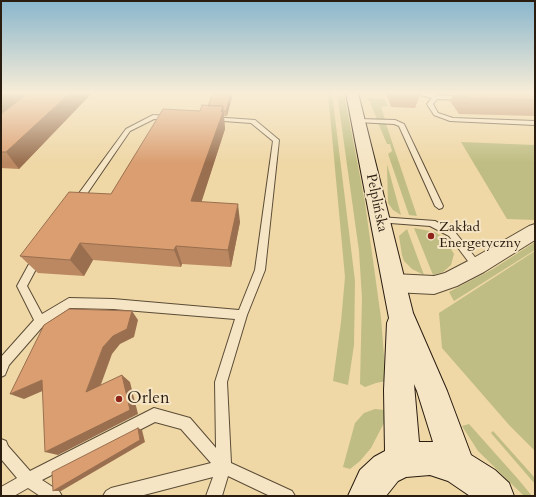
<!DOCTYPE html>
<meta charset="utf-8">
<style>
body{margin:0}
#map{position:relative;width:536px;height:497px;overflow:hidden;background:#efd7a6;font-family:Cardo,serif}
canvas{display:block}
.frame{position:absolute;inset:0;border:2px solid #2a1d10;pointer-events:none}
</style>
<div id="map">
<canvas width="536" height="497"></canvas>
<div class="frame"></div>
</div>
<script>
const g = document.querySelector('canvas').getContext('2d');
g.lineJoin = 'round';
function paint(path, color) { g.fillStyle = color; g.fill(path, 'evenodd'); }
const toPath = rows => new Path2D(rows.map(r => 'M' + r).join(''));
function strokePath(path, color, width, dash) { g.strokeStyle = color; g.lineWidth = width; g.lineCap = dash ? 'butt' : 'round'; g.setLineDash(dash || []); g.stroke(path); }
function label(font, color, halo, rows, align = 'center') {
  g.font = font + ' Cardo,serif'; g.lineWidth = 4; g.setLineDash([]); g.textBaseline = 'middle'; g.strokeStyle = halo; g.fillStyle = color; for (const [text, x, y, turn = 0] of rows) {
    g.save(); g.translate(x, y); g.rotate((+turn || 0) * Math.PI / 180); g.textAlign = isNaN(turn) ? turn : align; if (halo) g.strokeText(text, 0, 0); g.fillText(text, 0, 0); g.restore();
  }
}
const green = toPath([
 [328,93,332,93,355,281,354,345,348,385,333,381,341,322,345,277],
 [337,93,344,94,354,145,365,203,381,318,386,381,376,383,365,387,360,384,362,298,359,251],
 [368,98,384,99,388,106,381,107,385,119,377,119],
 [378,123,386,124,417,216,409,215,388,154,392,151,390,144,387,144],
 [461,142,535,145,535,220,507,219],
 [387,164,401,215,393,210,388,203],
 [414,228,435,232,445,239,454,254,451,265,443,272,433,275],
 [407,229,424,275,412,269,404,261,402,255,399,236],
 [535,242,535,250,454,301,449,292,493,269],
 [535,251,535,451,510,426,442,348,439,313],
 [375,409,385,410,385,421,371,448,360,461,350,469,343,467,355,423,364,413],
 [469,424,518,479,532,496,524,496,478,451,462,426],
 [493,431,535,478,535,484,491,433]
]);
const lane = toPath([
 [412,93,435,93,437,95,466,97,467,98,464,100,437,99,433,104,438,113,453,118,535,121,535,125,450,121,434,115,427,104,432,98,412,93],
 [153,115,170,116,173,118,170,120,154,119,130,131,80,204,74,204,73,202,74,200,126,129,153,115],
 [212,117,255,120,279,140,265,270,247,315,227,382,231,463,292,491,295,496,270,496,228,476,222,496,206,496,213,477,140,496,103,496,106,491,111,488,211,463,181,429,155,422,42,480,59,491,62,496,40,496,28,488,14,496,1,496,1,487,17,478,1,459,1,439,6,441,8,446,30,471,154,408,190,418,216,448,215,382,235,319,113,309,70,308,44,325,9,365,5,375,1,377,1,357,34,320,17,286,35,253,38,252,41,253,43,256,27,286,42,314,69,298,113,299,239,310,255,270,273,141,251,123,210,120,209,119,212,117],
 [359,119,395,120,404,124,443,206,442,208,439,209,435,206,399,126,394,124,357,122,357,120,359,119],
 [380,217,435,221,455,232,482,266,480,269,474,269,449,236,430,226,377,222,376,220,380,217]
]);
const street = toPath([
 [535,224,535,240,484,272,457,286,434,294,393,292,386,289,383,283,386,277,393,274,434,276,445,273,470,260,529,226,535,224]
]);
const secondary = toPath([
 [346,93,358,93,413,313,447,391,471,455,495,470,509,483,514,496,470,496,448,481,430,475,406,477,398,481,386,496,348,496,360,470,374,457,385,451,384,390,387,323,389,318,346,93],
 [414,384,417,391,433,442,419,442,414,384]
]);
const wall = toPath([
 [1,93,92,93,19,169,1,168,1,114,2,114],
 [213,93,233,93,227,116,224,116,225,129,201,202,240,222,231,267,182,264,181,267,93,260,84,276,38,273,20,256,111,194,200,111,208,106],
 [386,93,421,93,415,108,391,107],
 [446,93,535,93,535,116,459,114,450,101,454,94]
]);
const shadedWall = toPath([
 [6,93,29,93,13,111,1,114,1,96],
 [70,93,92,93,19,169,6,152],
 [231,93,233,93,227,116,226,111],
 [223,106,225,129,196,219,191,201],
 [238,204,240,222,231,267,228,250],
 [80,243,93,260,84,276,70,260],
 [176,246,182,264,181,267,174,250],
 [132,311,138,320,134,337,120,344,112,354,96,398,86,392,103,347],
 [122,375,130,382,138,414,58,455,45,452],
 [42,380,54,386,24,399,10,394],
 [138,428,142,430,145,442,61,491,53,491]
]);
const building = toPath([
 [1,93,6,93,3,96,1,96,1,93],
 [28,93,70,93,6,152,1,152,1,114,28,93],
 [213,93,231,93,226,111,223,111,223,106,208,106,213,93],
 [463,93,535,93,535,100,467,98,463,93],
 [202,105,223,106,221,112,223,112,191,201,238,204,228,250,176,246,174,250,80,243,70,260,20,256,69,192,111,194,163,109,200,111,202,105],
 [69,309,132,311,127,329,113,336,103,347,86,392,122,375,130,410,45,452,42,380,10,394,44,325,69,309],
 [138,428,140,440,53,491,52,472,138,428]
]);
const markers = [
 [431,236,4,"#8f2418"],
 [119,399,4,"#8f2418"]
];
const streetNames = [
 ["Pelplińska",376,203,78]
];
const poiNames = [
 ["Zakład",439,228],
 ["Energetyczny",439,244]
];
const nearPoinames = [
 ["Orlen",127,399]
];
paint(green, '#bfbd83');
strokePath(lane, '#5b4c36', 2);
strokePath(street, '#5b4c36', 2);
strokePath(secondary, '#2a1d10', 2);
paint(lane, '#f5e5c5');
paint(street, '#f5e5c5');
paint(secondary, '#f5e5c5');
paint(wall, '#bb8861');
paint(shadedWall, '#996f4f');
paint(building, '#da9e71');
strokePath(building, '#996f4f', 1);
const sky = g.createLinearGradient(0, 0, 0, 163);
sky.addColorStop(0, '#89b6cd');
sky.addColorStop(0.57, '#f8edd7');
sky.addColorStop(1, '#f8edd700');
g.fillStyle = sky;
g.fillRect(0, 0, 536, 163);
for (const [x, y, r, color] of markers) { const dot = new Path2D(); dot.arc(x, y, r, 0, 2 * Math.PI); g.fillStyle = color; g.fill(dot); strokePath(dot, '#f5e5c5', 1.5); }
label('14px', '#2a1d10', '#f5e5c5', streetNames);
label('14px', '#2a1d10', '#f5e5c5', poiNames, 'left');
label('17px', '#2a1d10', '#f5e5c5', nearPoinames, 'left');
</script>
